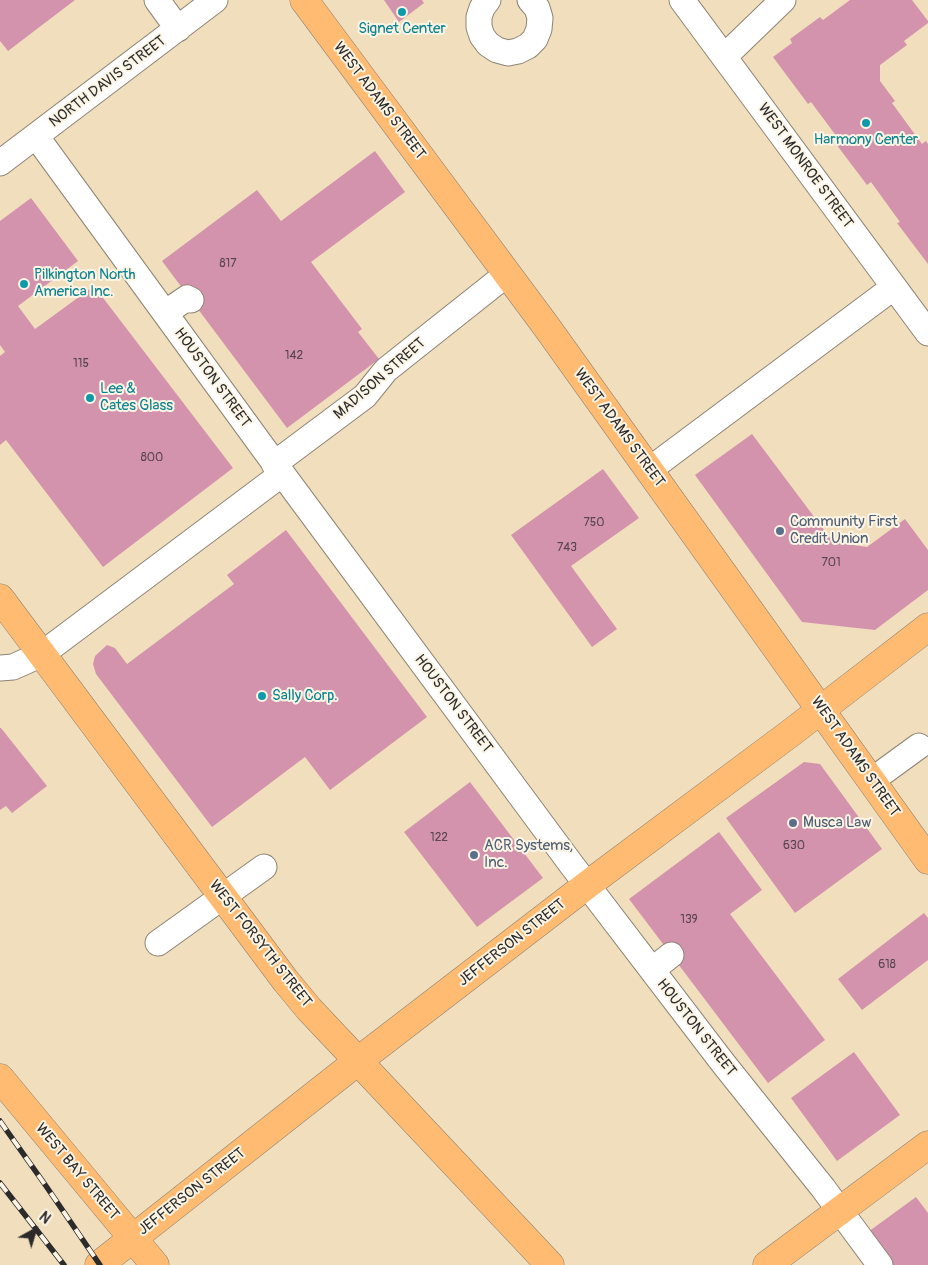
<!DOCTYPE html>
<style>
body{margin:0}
#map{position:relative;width:928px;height:1265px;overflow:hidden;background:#f1debd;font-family:Pangolin,sans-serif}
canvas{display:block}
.north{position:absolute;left:10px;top:1205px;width:50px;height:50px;-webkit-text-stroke:4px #fcf5e5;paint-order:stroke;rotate:39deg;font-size:14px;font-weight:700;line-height:20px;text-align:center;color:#2b2b2b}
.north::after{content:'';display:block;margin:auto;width:18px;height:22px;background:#2b2b2b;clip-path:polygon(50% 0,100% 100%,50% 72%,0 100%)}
</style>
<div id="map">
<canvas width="928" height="1265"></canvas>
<div class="north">N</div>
</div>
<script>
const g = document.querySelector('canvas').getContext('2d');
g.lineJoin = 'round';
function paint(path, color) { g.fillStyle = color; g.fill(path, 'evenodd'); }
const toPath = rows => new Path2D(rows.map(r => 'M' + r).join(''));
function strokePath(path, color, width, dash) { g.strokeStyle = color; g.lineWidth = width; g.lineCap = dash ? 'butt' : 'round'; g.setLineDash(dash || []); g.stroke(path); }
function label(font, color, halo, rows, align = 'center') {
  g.font = font + ' Pangolin,sans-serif'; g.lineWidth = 4; g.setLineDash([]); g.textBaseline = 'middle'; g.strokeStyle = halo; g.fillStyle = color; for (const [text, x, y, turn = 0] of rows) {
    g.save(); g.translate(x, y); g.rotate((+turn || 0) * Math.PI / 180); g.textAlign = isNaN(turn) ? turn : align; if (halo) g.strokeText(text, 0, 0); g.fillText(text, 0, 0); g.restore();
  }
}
const building = toPath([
 [0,0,75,0,8,51,0,41],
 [384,0,422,0,424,3,399,22],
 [850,0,912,0,928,21,928,23,904,41,907,45,880,65,880,81,895,101,892,103,922,144,926,141,928,144,928,264,897,223,900,222,871,182,867,185,836,144,840,141,811,102,808,104,773,57,792,43,790,39,820,17,823,20],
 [375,151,405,192,311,262,362,329,358,332,379,359,287,428,162,261,257,190,281,221],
 [31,198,78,261,18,306,35,329,94,286,233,468,103,567,6,440,0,445,0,356,5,352,0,345,0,221],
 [752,434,833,542,867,547,905,519,928,550,928,590,875,630,802,622,695,475],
 [603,469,639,518,571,566,617,629,592,647,511,535],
 [286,530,427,717,330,790,305,757,212,827,96,674,93,664,95,656,107,645,115,648,127,664,234,584,227,575],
 [0,728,1,728,47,786,12,813,6,806,0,810],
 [804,762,820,764,882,849,795,913,726,818],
 [470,782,543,878,477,927,404,832],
 [719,832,762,890,730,914,825,1040,768,1083,629,899],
 [924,913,928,918,928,960,862,1010,838,979],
 [854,1052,900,1115,837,1161,791,1098],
 [916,1197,928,1213,928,1265,893,1265,868,1232]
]);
const minor = toPath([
 [157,0,178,29],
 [488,0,482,8,479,17,479,27,482,36,488,44,497,50,508,53,518,51,528,46,535,39,539,29,540,18,537,8,530,0],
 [682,0,928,333],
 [724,57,783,0],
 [36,136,264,449,571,864,723,1063,823,1188,880,1265],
 [0,163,215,0],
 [165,313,187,298,191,300],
 [274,464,365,396,386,370,507,274],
 [649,470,894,287],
 [0,668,13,667,42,654,282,474],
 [871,781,919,746],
 [158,943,264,867],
 [652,970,671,955]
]);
const major = toPath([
 [304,0,546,326,928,860],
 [0,598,285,980,309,1009,358,1061,550,1265],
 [0,1078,155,1265],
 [99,1265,358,1061,587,885,792,732,928,627],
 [767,1265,928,1145]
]);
const rail = toPath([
 [0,1121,46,1186,100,1265],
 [0,1183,64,1265]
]);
const markers = [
 [402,12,5,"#0f9aa8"],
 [866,123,5,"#0f9aa8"],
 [24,284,5,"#0f9aa8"],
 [90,398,5,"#0f9aa8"],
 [780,531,5,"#5c6f8a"],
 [262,696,5,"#0f9aa8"],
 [793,823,5,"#5c6f8a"],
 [474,855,5,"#5c6f8a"]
];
const numberNames = [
 ["817",228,264],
 ["142",294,356],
 ["115",81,364],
 ["800",152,458],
 ["750",594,523],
 ["743",567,548],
 ["701",831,563],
 ["122",439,838],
 ["630",794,846],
 ["139",689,920],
 ["618",887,965]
];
const cultureNames = [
 ["Signet Center",402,29,"center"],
 ["Harmony Center",866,140,"center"],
 ["Pilkington North",34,275],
 ["America Inc.",34,292],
 ["Lee &",100,389],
 ["Cates Glass",100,406],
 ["Sally Corp.",272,696]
];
const streetNames = [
 ["NORTH DAVIS STREET",108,82,-37],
 ["WEST ADAMS STREET",379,101,53],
 ["WEST MONROE STREET",805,166,54],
 ["HOUSTON STREET",212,378,54],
 ["MADISON STREET",380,379,-41],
 ["WEST ADAMS STREET",619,428,54],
 ["HOUSTON STREET",453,704,53],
 ["WEST ADAMS STREET",855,757,55],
 ["JEFFERSON STREET",512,943,-38],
 ["WEST FORSYTH STREET",260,944,52],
 ["HOUSTON STREET",696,1028,52],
 ["WEST BAY STREET",77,1172,50],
 ["JEFFERSON STREET",192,1192,-38]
];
const serviceNames = [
 ["Community First",790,522],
 ["Credit Union",790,539],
 ["Musca Law",803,823],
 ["ACR Systems,",484,846],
 ["Inc.",484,863]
];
paint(building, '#d493ad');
strokePath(minor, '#8e8474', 27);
strokePath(major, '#8e8474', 29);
strokePath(minor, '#fff', 25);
strokePath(major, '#febb71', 28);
strokePath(rail, '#2b2b2b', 5.5);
strokePath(rail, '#fcf5e5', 4, [11]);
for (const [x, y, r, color] of markers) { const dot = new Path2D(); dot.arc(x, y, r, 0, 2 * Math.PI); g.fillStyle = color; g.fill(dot); strokePath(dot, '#fcf5e5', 2); }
label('12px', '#55454c', null, numberNames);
label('15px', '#0d838f', '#fcf5e5', cultureNames, 'left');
label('15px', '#2b2b2b', '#fcf5e5', streetNames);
label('15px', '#4e5e75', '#fcf5e5', serviceNames, 'left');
</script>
